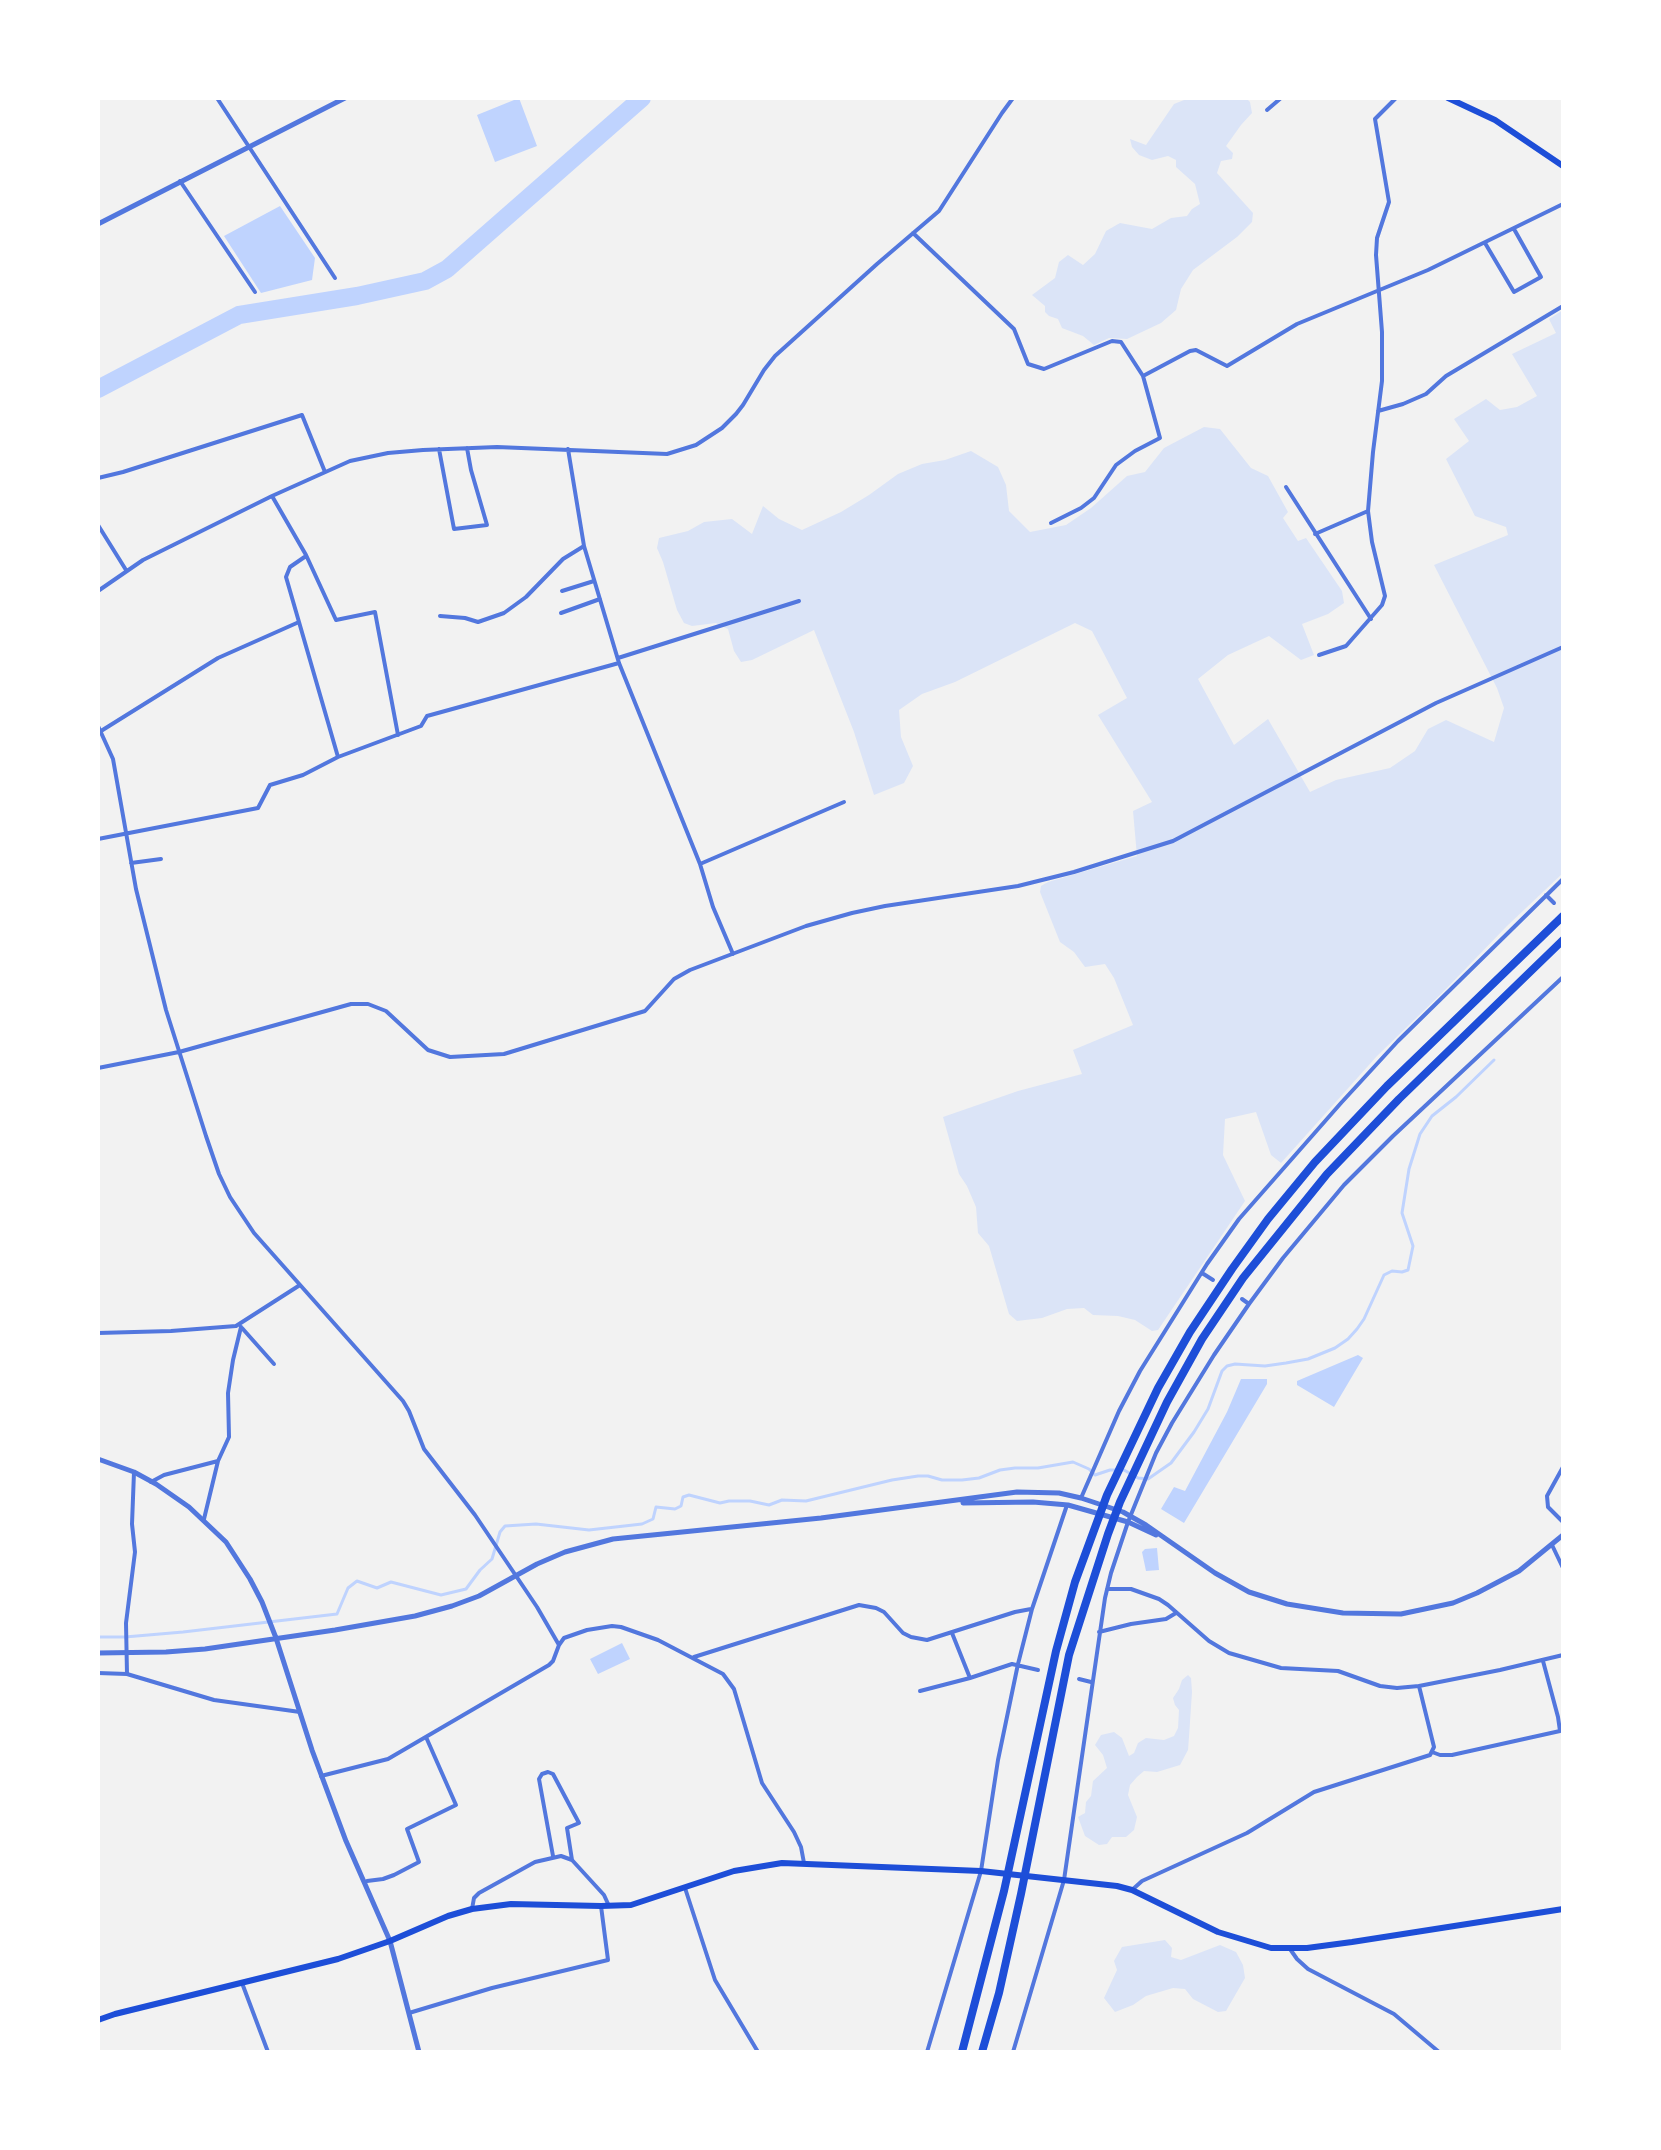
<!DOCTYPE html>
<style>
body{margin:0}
#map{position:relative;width:1661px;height:2150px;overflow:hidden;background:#f2f2f2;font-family:"IBM Plex Serif",serif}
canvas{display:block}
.frame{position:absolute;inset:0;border:100px solid #fff;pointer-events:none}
</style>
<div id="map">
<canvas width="1661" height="2150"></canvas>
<div class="frame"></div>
</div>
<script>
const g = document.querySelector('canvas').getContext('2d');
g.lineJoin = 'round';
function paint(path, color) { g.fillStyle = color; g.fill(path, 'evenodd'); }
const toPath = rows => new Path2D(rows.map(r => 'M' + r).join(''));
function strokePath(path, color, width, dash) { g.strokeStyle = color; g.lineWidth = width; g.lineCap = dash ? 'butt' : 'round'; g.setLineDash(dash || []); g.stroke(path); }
const green = toPath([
 [1189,98,1246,98,1250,102,1252,113,1241,125,1226,146,1233,153,1232,159,1221,161,1217,173,1253,213,1252,222,1237,237,1193,270,1181,289,1176,310,1161,323,1127,339,1109,338,1094,345,1083,336,1062,328,1058,319,1049,316,1045,312,1045,306,1032,295,1055,278,1059,262,1068,255,1083,265,1095,254,1106,231,1120,223,1152,229,1171,218,1187,216,1192,209,1200,204,1195,184,1176,167,1176,160,1168,156,1152,160,1139,155,1132,147,1130,139,1146,145,1174,104],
 [1563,310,1563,873,1507,926,1442,993,1377,1056,1281,1163,1271,1155,1256,1112,1225,1119,1223,1155,1245,1201,1158,1330,1152,1331,1135,1320,1118,1316,1093,1315,1084,1308,1067,1309,1042,1318,1017,1321,1009,1314,989,1246,978,1233,976,1207,967,1186,959,1174,943,1117,1018,1091,1082,1074,1073,1050,1133,1025,1114,978,1105,964,1085,967,1074,952,1060,942,1040,892,1041,886,1048,882,1137,856,1133,811,1152,802,1098,715,1127,698,1092,631,1075,623,955,682,922,694,899,710,901,737,913,766,904,783,874,795,854,732,814,630,752,660,741,662,734,651,728,629,716,623,692,626,684,623,677,610,663,562,657,548,659,538,688,531,704,522,732,519,752,534,763,506,779,519,802,530,841,512,869,495,898,474,922,464,945,460,971,451,998,467,1006,485,1009,511,1030,532,1066,525,1091,508,1127,476,1145,472,1164,448,1204,427,1220,429,1251,468,1268,476,1288,512,1283,518,1298,541,1306,538,1342,591,1344,603,1328,614,1302,624,1314,655,1301,660,1269,636,1228,655,1198,679,1234,745,1268,719,1310,792,1336,780,1390,768,1415,751,1428,729,1446,720,1494,742,1504,708,1497,688,1434,565,1508,535,1506,527,1475,516,1446,459,1469,441,1454,419,1486,399,1500,410,1517,407,1537,396,1512,354,1556,333,1549,319],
 [1188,1675,1191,1678,1192,1692,1189,1737,1188,1750,1180,1765,1157,1772,1144,1771,1137,1777,1130,1785,1128,1795,1137,1817,1134,1830,1126,1837,1112,1837,1107,1844,1099,1845,1085,1836,1078,1817,1085,1813,1086,1802,1091,1796,1093,1781,1107,1768,1103,1755,1095,1745,1101,1735,1114,1732,1122,1738,1129,1756,1134,1753,1138,1743,1146,1738,1164,1740,1174,1736,1178,1728,1179,1710,1175,1705,1173,1698,1179,1689,1182,1680],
 [1165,1940,1172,1948,1171,1957,1181,1960,1220,1945,1236,1952,1243,1965,1245,1978,1226,2011,1218,2012,1193,1999,1185,1989,1173,1988,1146,1996,1133,2005,1115,2012,1104,1998,1117,1970,1114,1961,1122,1947]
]);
const water = toPath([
 [519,98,537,146,495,162,477,115],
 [280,206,315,258,312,280,261,293,224,236],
 [1358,1355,1363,1358,1334,1407,1297,1385,1297,1381],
 [1241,1379,1267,1379,1267,1384,1184,1523,1161,1509,1174,1487,1185,1491,1227,1412],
 [1157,1548,1159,1570,1146,1571,1142,1552,1145,1549],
 [622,1643,630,1659,598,1674,590,1659]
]);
const stream = toPath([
 [98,1637,125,1637,183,1632,337,1614,348,1588,357,1581,377,1588,391,1582,441,1595,466,1589,480,1570,492,1559,500,1532,505,1526,536,1524,589,1530,642,1524,653,1519,656,1507,675,1509,681,1506,683,1497,689,1495,720,1503,729,1501,750,1501,769,1505,782,1500,806,1501,892,1480,918,1476,928,1476,942,1480,962,1480,979,1478,1000,1470,1015,1468,1038,1468,1073,1462,1089,1469,1095,1475,1110,1470,1124,1470,1138,1478,1148,1479,1171,1463,1194,1432,1208,1409,1222,1371,1227,1366,1235,1364,1265,1366,1286,1363,1308,1359,1335,1348,1348,1339,1357,1329,1364,1319,1384,1275,1392,1271,1402,1272,1408,1270,1413,1246,1402,1213,1409,1169,1420,1134,1432,1116,1456,1097,1494,1060]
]);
const river = toPath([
 [98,389,239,315,357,296,425,281,447,269,642,98]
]);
const minor = toPath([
 [217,98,335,278],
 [1267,110,1281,98],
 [180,181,255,292],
 [913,233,1014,329,1028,364,1044,369,1112,341,1121,342,1143,376,1190,351,1196,350,1227,366,1297,324,1428,270,1563,204],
 [1485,243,1514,292,1541,277,1514,229],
 [1378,411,1403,404,1426,394,1446,376,1563,306],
 [439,449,454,529,487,525,471,470,467,448],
 [568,449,584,546,619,663,700,864,713,907,733,954],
 [98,478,123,472,302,415,325,472],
 [1286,487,1371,619],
 [272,496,306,555,336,620,375,612,398,735],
 [1051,523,1081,508,1094,498,1116,465,1135,451,1160,438,1143,376],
 [98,525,126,570],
 [1315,534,1368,511],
 [306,556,290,567,286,577,338,757],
 [98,591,143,560,272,496,350,461,388,453,423,450,497,447,667,454,696,445,722,428,736,414,743,405,764,370,775,356,877,264,939,211,1002,113,1013,98],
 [562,591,594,581],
 [561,613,600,599],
 [440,616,465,618,478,622,504,613,526,597,563,559,584,546],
 [1319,655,1346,646,1382,605,1385,596,1372,542,1368,511,1373,452,1382,381,1382,332,1376,255,1377,238,1389,202,1375,119,1396,98],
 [618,658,799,601],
 [98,726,113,759,136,889,166,1010,206,1136,219,1174,230,1197,254,1233,403,1401,409,1411,424,1449,475,1515,537,1607,559,1645,553,1661,549,1665,388,1759,321,1776],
 [101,731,218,658,299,622],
 [98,839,258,808,270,785,303,775,338,757,421,726,427,716,619,663],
 [131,863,161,859],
 [700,864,844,802],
 [1546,895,1554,903],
 [98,1068,179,1052,351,1004,368,1004,386,1011,428,1050,450,1057,504,1054,645,1011,674,979,690,970,806,926,852,913,885,906,1018,886,1074,872,1173,841,1436,703,1563,647],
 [1202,1273,1213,1280],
 [1242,1299,1249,1304],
 [242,1328,274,1364],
 [98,1333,171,1331,236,1326,300,1285],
 [1563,1467,1547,1496,1548,1507,1563,1522],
 [151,1482,164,1475,218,1461,229,1437,228,1393,233,1360,241,1327],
 [1081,1498,1119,1411,1140,1371,1207,1264,1239,1219,1341,1103,1398,1041,1563,879],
 [204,1519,218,1461],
 [1552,1545,1563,1568],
 [1107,1589,1131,1589,1159,1599,1168,1605,1209,1641,1229,1653,1281,1668,1338,1671,1380,1686,1397,1688,1419,1686,1500,1670,1563,1655],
 [1099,1632,1131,1624,1166,1619,1176,1613],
 [952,1633,970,1678],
 [559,1645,564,1638,587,1630,612,1626,621,1627,658,1640,723,1674,734,1689,762,1783,794,1832,801,1847,804,1863],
 [694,1657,859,1605,876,1608,884,1612,903,1633,911,1637,927,1640,1015,1612,1031,1609],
 [98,1673,127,1674,214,1700,300,1712],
 [127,1674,126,1623,135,1552,132,1524,134,1472],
 [1079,1679,1091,1682],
 [920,1691,970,1678,1012,1664,1038,1670],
 [1432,1752,1440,1755,1452,1755,1560,1731,1558,1717,1543,1661],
 [553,1856,539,1779,542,1774,548,1772,553,1774,579,1823,567,1828,572,1860],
 [367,1881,383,1879,394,1875,419,1862,407,1829,456,1805,426,1737],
 [685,1888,715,1980,758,2052],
 [1132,1890,1142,1881,1247,1833,1314,1792,1430,1755,1434,1747,1419,1686],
 [472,1909,474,1898,479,1893,535,1862,561,1856,572,1860,604,1895,609,1906],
 [1290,1949,1297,1959,1308,1969,1394,2014,1439,2052],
 [242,1983,268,2052],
 [409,2013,492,1988,608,1960,601,1906],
 [927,2052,981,1871,998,1760,1018,1664,1032,1609,1067,1505],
 [1013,2052,1064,1880,1105,1598,1111,1573,1128,1522,1156,1453,1172,1423,1214,1355,1249,1304,1283,1258,1344,1185,1393,1136,1563,977]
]);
const tertiary = toPath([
 [98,224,345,98],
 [98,1459,134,1472,156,1484,189,1507,226,1542,250,1579,262,1602,276,1638,312,1750,346,1841,390,1941,419,2052],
 [963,1503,1033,1502,1068,1505,1128,1522,1156,1535],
 [98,1653,166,1652,205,1649,335,1630,415,1616,452,1606,479,1596,537,1564,565,1552,613,1539,821,1518,1017,1492,1059,1493,1081,1498,1123,1512,1146,1525,1215,1573,1249,1592,1287,1604,1343,1613,1401,1614,1453,1603,1477,1593,1519,1571,1563,1535]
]);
const secondary = toPath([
 [1448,98,1495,120,1563,166],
 [98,2020,115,2014,338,1959,390,1941,448,1916,472,1909,511,1904,601,1906,631,1905,734,1871,782,1863,981,1871,1117,1886,1132,1890,1218,1932,1271,1948,1307,1948,1352,1942,1563,1909]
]);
const motorway = toPath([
 [962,2052,1004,1891,1056,1651,1075,1582,1107,1495,1158,1388,1190,1332,1232,1269,1268,1219,1315,1162,1387,1086,1563,916],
 [982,2052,999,1993,1021,1894,1069,1655,1108,1534,1120,1502,1167,1402,1202,1339,1243,1278,1327,1174,1399,1099,1563,940]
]);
paint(green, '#dbe4f7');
paint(water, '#bfd3fe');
strokePath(stream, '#bfd3fe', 3);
strokePath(river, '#bfd3fe', 18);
strokePath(minor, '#5277de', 4);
strokePath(tertiary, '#5277de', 5);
strokePath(secondary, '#1d4ed8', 6);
strokePath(motorway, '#1d4ed8', 8);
</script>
